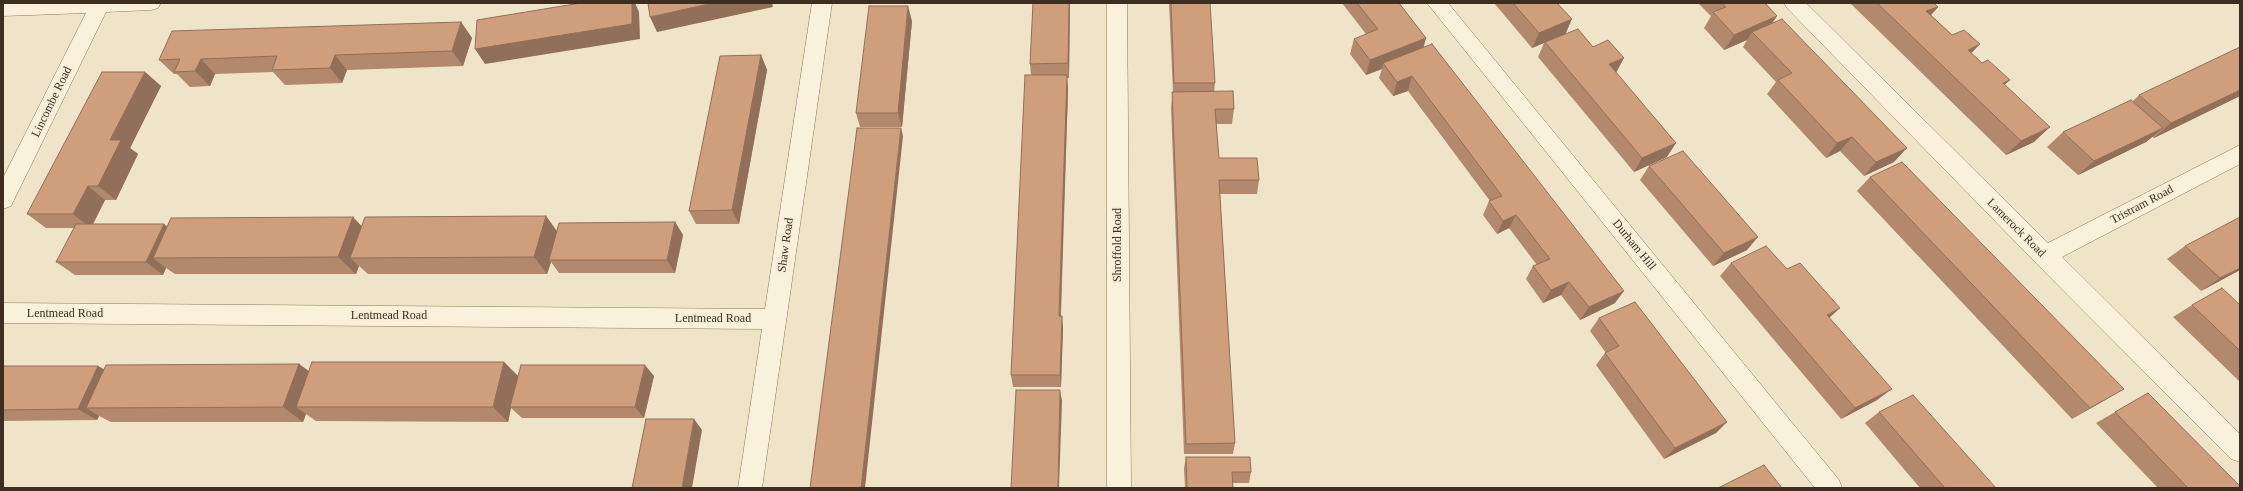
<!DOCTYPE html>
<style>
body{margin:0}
#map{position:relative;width:2243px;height:491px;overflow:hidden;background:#f0e4c8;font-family:Georgia,serif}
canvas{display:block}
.frame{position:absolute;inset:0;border:4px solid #3d2e20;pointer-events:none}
</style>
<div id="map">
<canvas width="2243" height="491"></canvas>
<div class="frame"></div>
</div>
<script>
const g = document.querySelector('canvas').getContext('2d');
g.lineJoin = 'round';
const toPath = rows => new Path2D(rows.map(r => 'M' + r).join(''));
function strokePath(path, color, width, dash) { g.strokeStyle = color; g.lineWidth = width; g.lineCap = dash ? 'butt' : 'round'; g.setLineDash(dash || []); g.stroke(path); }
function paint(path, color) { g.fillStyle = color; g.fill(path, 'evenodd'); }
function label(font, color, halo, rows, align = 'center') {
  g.font = font + ' Georgia,serif'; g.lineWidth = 3.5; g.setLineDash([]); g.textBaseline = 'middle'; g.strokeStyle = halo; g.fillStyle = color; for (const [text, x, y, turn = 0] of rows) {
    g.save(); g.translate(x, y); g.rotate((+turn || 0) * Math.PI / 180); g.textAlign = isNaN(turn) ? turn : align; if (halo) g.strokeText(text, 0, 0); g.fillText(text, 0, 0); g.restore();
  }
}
const minor = toPath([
 [3,3,161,3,158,8,151,10,106,12,11,206,3,209,3,178,86,13,3,16,3,3],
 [812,3,832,3,762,488,738,488,762,329,3,323,3,303,765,309,812,3],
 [1107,3,1127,3,1131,488,1107,488,1107,3],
 [1427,3,1448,3,1839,480,1842,488,1815,488,1427,3],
 [1784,3,1806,3,2048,243,2240,145,2240,164,2062,257,2240,434,2240,462,2231,459,2036,263,1787,8,1784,3]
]);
const wall = toPath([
 [1033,3,1070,3,1069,78,1067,78,1068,90,1061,316,1063,328,1061,387,1013,387,1011,375,1031,75,1030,64],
 [1169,3,1210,3,1215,83,1214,92,1234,109,1232,124,1216,124,1219,158,1259,180,1257,194,1220,194,1235,443,1233,454,1184,454,1171,107,1173,92],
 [1342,3,1399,3,1426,38,1423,47,1615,303,1580,320,1561,295,1543,303,1526,279,1533,266,1537,265,1509,228,1497,234,1483,215,1489,201,1490,201,1408,91,1393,96,1379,78,1382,69,1366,75,1350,54,1354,39,1366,34],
 [1494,3,1557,3,1565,34,1616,72,1667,157,1634,172,1538,57,1544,43,1532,48],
 [1698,3,1765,3,1772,23,1894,162,1864,176,1840,151,1826,158,1767,94,1776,82,1743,47,1747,40,1724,50,1704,28,1711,16],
 [1850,3,1934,3,1938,7,1931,15,2005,85,2034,142,2006,155],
 [912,21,902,127,860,127,856,113],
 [461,22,472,38,463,66,347,70,342,83,285,85,273,72,215,74,210,86,190,87,177,74,174,74,159,60],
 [761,55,767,70,739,224,696,224,689,211],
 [145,72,161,86,130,148,138,154,116,200,105,200,93,224,164,224,167,227,353,217,361,226,546,216,557,231,675,222,683,235,675,273,559,273,551,262,547,274,368,274,359,266,356,274,175,274,166,268,163,275,75,275,56,262,74,228,46,228,27,214],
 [2139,95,2240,96,2154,138,2152,137,2146,142,2078,175,2047,147,2063,132,2133,101],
 [1649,166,1747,250,1713,266,1640,180],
 [1870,177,2105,400,2072,419,1857,191],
 [2185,246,2240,270,2201,291,2167,259],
 [1731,263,1787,269,1829,318,1877,400,1841,419,1720,276],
 [2192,305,2240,305,2240,382,2173,317],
 [1599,318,1716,433,1664,459,1596,365,1605,353,1606,353,1590,331],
 [504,362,518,376,654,376,644,418,522,418,511,408,508,422,316,421,306,414,303,422,111,422,99,416,97,420,3,421,3,368,98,366,103,369,299,364,309,371],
 [2148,393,2240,488,2158,488,2096,423],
 [1879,412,1996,488,1920,488,1865,423],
 [1186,457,1251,472,1249,483,1233,483,1233,488,1185,488,1184,468]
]);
const shadedWall = toPath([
 [632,3,635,3,639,12,640,39,485,64,475,49],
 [713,3,772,3,773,7,657,32,650,17],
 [1069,3,1070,3,1069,78,1068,63],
 [908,6,912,21,902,127,898,113],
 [1938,7,1925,22,1926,11],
 [1777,16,1767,31,1752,32,1747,40,1724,50,1734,35],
 [1572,19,1565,35,1545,42,1544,43,1532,48,1539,33],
 [461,22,472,38,463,66,452,51],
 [1426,38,1422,53,1383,63,1382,69,1366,75,1370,60],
 [1980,44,1966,59,1968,50],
 [335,55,347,70,342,83,330,68],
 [761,55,767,70,739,224,732,210],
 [1624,58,1616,73,1609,64],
 [201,59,215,74,210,86,195,71],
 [145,72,161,86,130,148,138,154,116,200,98,186,110,140],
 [1067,75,1068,90,1060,328,1059,316],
 [1412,76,1408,91,1393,96,1397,82],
 [2010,80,1995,94,2003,83],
 [2240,90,2240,96,2154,138,2171,123],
 [2050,127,2034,142,2006,155,2021,141],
 [901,128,903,136,865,488,861,488],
 [2163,128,2146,142,2078,175,2094,161],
 [1852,137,1840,151,1826,158,1837,143],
 [1676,143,1667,157,1634,172,1642,158],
 [1907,148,1894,162,1864,176,1876,162],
 [88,186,105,200,91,228,73,214],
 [1516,215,1509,228,1497,234,1503,221],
 [546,216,558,233,549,260,551,262,547,274,534,257],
 [353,217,370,235,350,258,359,266,356,274,338,257],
 [675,222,683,235,675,273,667,260],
 [164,224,180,237,153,258,166,268,163,275,146,262],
 [1758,237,1747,250,1713,266,1724,253],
 [2240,268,2240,270,2201,291,2220,278],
 [1569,282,1561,295,1543,303,1551,290],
 [1624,291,1615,303,1580,320,1589,307],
 [1840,308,1827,320,1827,315],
 [1062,316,1063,328,1061,387,1060,375],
 [504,362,519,377,510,407,511,408,508,422,493,407],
 [299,364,319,379,296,407,306,414,303,422,283,407],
 [645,365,654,376,644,418,635,407],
 [98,366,117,377,86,408,99,416,97,420,78,409],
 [1892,389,1877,400,1841,419,1855,408],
 [2124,389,2105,400,2072,419,2090,408],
 [1060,390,1062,401,1059,488,1058,488],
 [694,419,702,430,692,488,682,488],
 [1727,422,1716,433,1664,459,1675,448]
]);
const building = toPath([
 [581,3,632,3,632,24,475,49,477,20,581,3],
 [648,3,713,3,650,17,648,3],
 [1033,3,1069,3,1068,63,1030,64,1033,3],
 [1171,3,1210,3,1215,83,1174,83,1171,3],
 [1357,3,1399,3,1426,38,1370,60,1354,39,1378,29,1357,3],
 [1513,3,1557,3,1572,19,1539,33,1513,3],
 [1722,3,1765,3,1777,16,1734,35,1713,12,1726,7,1722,3],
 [1877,3,1934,3,1938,7,1926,11,1952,35,1964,30,1980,44,1968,50,1982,63,1988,60,2010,80,2003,83,2050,127,2021,141,1877,3],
 [869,6,908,6,898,113,856,113,869,6],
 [1782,19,1907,148,1876,162,1852,137,1837,143,1778,80,1792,73,1752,32,1782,19],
 [461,22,452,51,335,55,330,68,272,70,277,56,201,59,195,71,174,72,180,59,159,60,172,31,461,22],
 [1578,29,1593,47,1608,40,1624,58,1609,64,1676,143,1642,158,1545,42,1578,29],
 [1432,44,1624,291,1589,307,1569,282,1551,290,1533,266,1550,259,1516,215,1503,221,1489,201,1502,196,1412,76,1397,82,1383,63,1432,44],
 [2240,47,2240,90,2171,123,2139,95,2240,47],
 [761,55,732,210,689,211,720,56,761,55],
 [102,72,145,72,110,140,121,140,98,186,88,186,73,214,27,214,102,72],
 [1025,75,1067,75,1059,316,1062,316,1060,375,1011,375,1025,75],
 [1233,91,1234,109,1215,109,1219,158,1257,158,1259,180,1219,180,1235,443,1186,444,1172,92,1233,91],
 [2131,100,2163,128,2094,161,2063,132,2131,100],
 [857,128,901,128,861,488,810,488,857,128],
 [1683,151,1758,237,1724,253,1649,166,1683,151],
 [1902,162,2124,389,2090,408,1870,177,1902,162],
 [546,216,534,257,350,258,365,217,546,216],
 [353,217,338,257,153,258,171,218,353,217],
 [2240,217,2240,268,2220,278,2185,246,2240,217],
 [675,222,667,260,549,260,559,223,675,222],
 [76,224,164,224,146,262,56,262,76,224],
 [1766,246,1787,269,1800,263,1840,308,1827,315,1892,389,1855,408,1731,263,1766,246],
 [2222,288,2240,305,2240,351,2192,305,2222,288],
 [1635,302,1727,422,1675,448,1605,353,1619,346,1599,318,1635,302],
 [312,362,504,362,493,407,296,407,312,362],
 [299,364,283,407,86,408,106,365,299,364],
 [521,365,645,365,635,407,510,407,521,365],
 [4,366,98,366,78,409,3,410,3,368,4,366],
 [1016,390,1060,390,1058,488,1011,488,1016,390],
 [2148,393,2240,486,2240,488,2188,488,2115,412,2148,393],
 [1913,395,1996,488,1945,488,1879,412,1913,395],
 [646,419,694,419,682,488,632,488,646,419],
 [1186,457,1250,457,1251,472,1232,472,1233,488,1187,488,1186,457],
 [1764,465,1782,488,1718,488,1764,465]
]);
const streetNames = [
 ["Lincombe Road",52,102,-64],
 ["Tristram Road",2142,205,-28],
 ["Lamerock Road",2016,228,45],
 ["Shaw Road",786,245,-82],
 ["Shroffold Road",1118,245,-90],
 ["Durham Hill",1634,245,51],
 ["Lentmead Road",65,314],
 ["Lentmead Road",389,316],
 ["Lentmead Road",713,319]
];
strokePath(minor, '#8d765c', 1);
paint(minor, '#faf1dc');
paint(wall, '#b2896c');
paint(shadedWall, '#916f58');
paint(building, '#cf9f7d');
strokePath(building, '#916f58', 1);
label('12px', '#3d2e20', '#f7eed8', streetNames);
</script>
